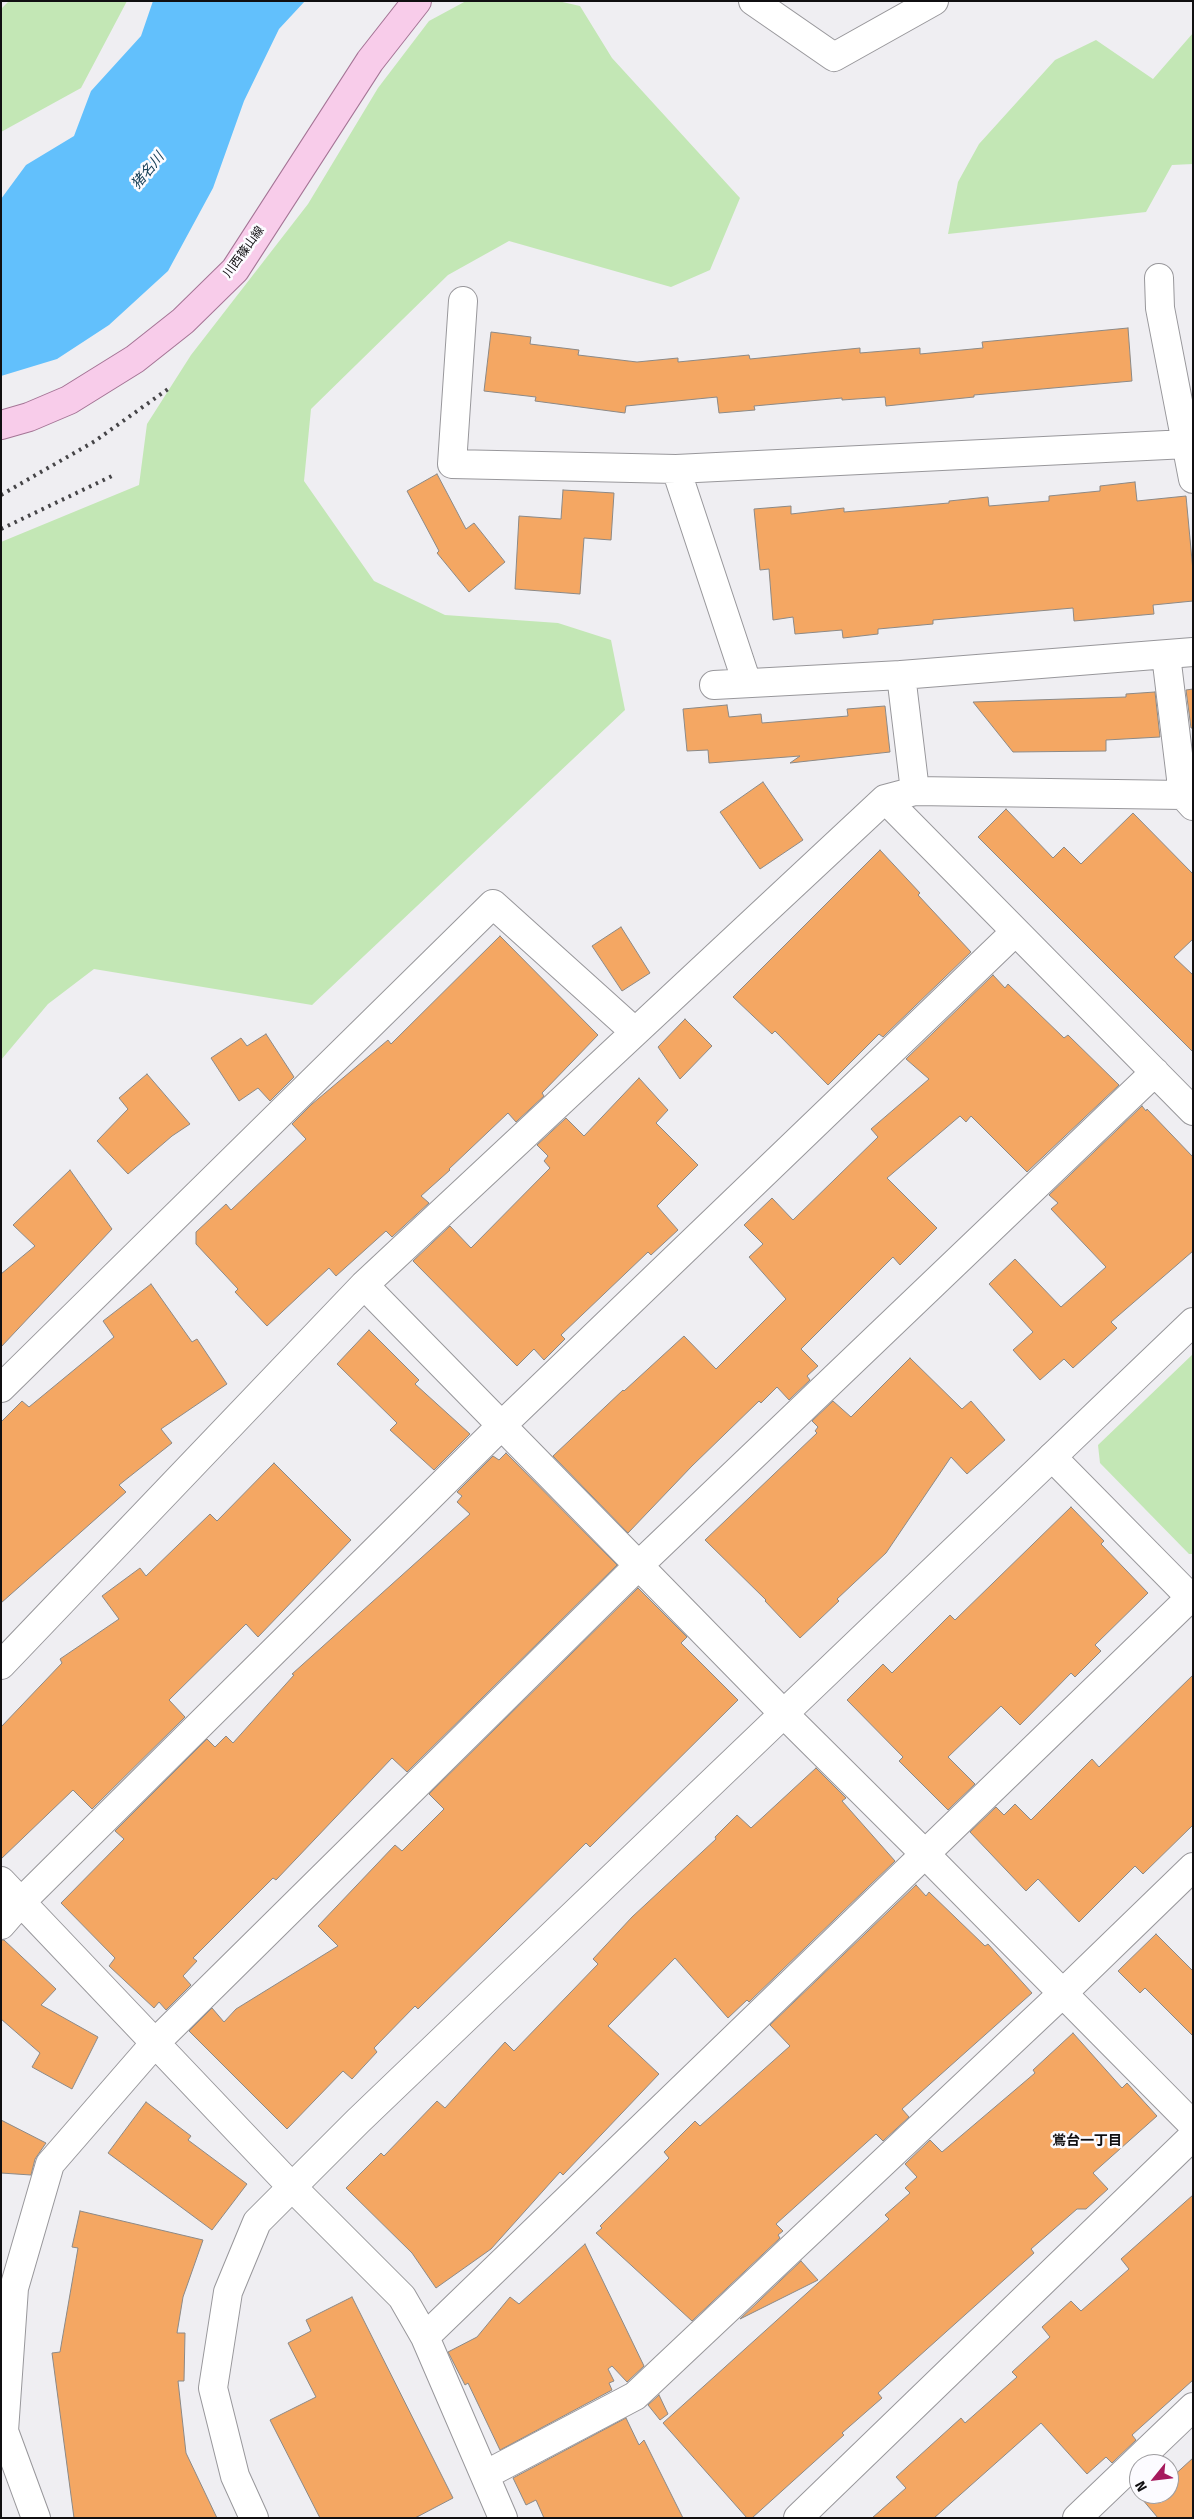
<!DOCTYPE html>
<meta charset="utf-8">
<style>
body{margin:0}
#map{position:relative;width:1194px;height:2519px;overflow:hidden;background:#efeef2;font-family:"Fira Sans",sans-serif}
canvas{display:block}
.frame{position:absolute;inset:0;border:2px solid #100f11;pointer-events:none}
.north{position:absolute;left:1129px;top:2454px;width:50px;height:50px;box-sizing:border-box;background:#fcfbff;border:1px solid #9e9da0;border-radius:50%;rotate:241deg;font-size:14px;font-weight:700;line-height:20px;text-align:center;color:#100f11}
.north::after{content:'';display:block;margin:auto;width:18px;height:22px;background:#a61a5d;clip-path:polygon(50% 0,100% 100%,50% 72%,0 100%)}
</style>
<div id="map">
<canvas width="1194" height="2519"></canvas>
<div class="frame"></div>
<div class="north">N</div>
</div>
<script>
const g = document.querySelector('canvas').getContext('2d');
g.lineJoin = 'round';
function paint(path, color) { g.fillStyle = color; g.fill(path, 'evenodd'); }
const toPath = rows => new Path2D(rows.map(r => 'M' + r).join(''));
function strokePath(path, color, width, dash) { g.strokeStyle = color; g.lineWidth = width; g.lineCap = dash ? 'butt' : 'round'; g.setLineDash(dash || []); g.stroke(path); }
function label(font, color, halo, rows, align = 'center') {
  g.font = font + ' "Fira Sans","Noto Sans JP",sans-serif'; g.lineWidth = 5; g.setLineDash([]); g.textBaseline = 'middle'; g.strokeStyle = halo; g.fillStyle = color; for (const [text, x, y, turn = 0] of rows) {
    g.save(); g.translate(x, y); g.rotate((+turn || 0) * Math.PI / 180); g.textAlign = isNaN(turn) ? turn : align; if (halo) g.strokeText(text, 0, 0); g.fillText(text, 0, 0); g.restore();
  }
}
const green = toPath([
 [9,1,127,1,81,88,1,132,1,9],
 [466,1,558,1,580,6,612,58,740,198,710,270,671,287,509,241,448,275,311,409,304,481,374,581,445,615,558,623,611,640,625,710,312,1005,94,969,48,1004,1,1060,1,542,139,485,147,424,191,355,308,204,378,88,429,21],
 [1193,33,1193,164,1172,165,1146,212,948,234,958,182,979,144,1055,60,1096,40,1153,79],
 [1193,1354,1193,1554,1189,1554,1100,1463,1098,1445]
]);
const water = toPath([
 [153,1,305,1,279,29,244,101,213,188,168,271,109,325,57,359,1,376,1,199,26,165,74,136,91,91,141,36]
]);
const building = toPath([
 [1128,328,1132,381,974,395,974,397,886,406,885,397,842,400,842,398,754,406,755,410,719,413,717,397,626,406,625,413,535,401,536,397,484,391,491,332,531,337,530,344,579,350,578,355,637,362,678,358,678,362,749,355,750,359,860,348,860,353,920,348,920,354,983,348,982,342,1128,328],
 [437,474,466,529,474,523,505,562,469,592,437,553,439,551,407,491,437,474],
 [1135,482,1137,501,1186,496,1193,571,1193,601,1153,605,1154,614,1074,621,1073,608,933,620,933,624,878,629,878,634,843,638,842,630,795,634,793,617,773,620,769,569,760,570,754,509,791,506,791,514,844,508,844,512,949,503,949,501,988,497,989,506,1049,501,1049,496,1100,491,1100,486,1135,482],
 [563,490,614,493,611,540,584,538,580,594,515,589,519,516,561,519,563,490],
 [1193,689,1193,728,1191,728,1186,690,1193,689],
 [1155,692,1160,737,1106,740,1106,751,1013,752,973,702,1126,697,1126,694,1155,692],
 [727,705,729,717,761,714,762,723,848,716,847,709,885,706,890,752,790,763,800,756,709,763,708,750,687,751,683,709,727,705],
 [763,782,803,840,760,869,720,812,763,782],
 [1006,809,1053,858,1064,847,1081,864,1133,813,1193,874,1193,939,1174,957,1193,975,1193,1052,978,837,1006,809],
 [880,850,920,893,918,895,971,952,883,1037,879,1034,828,1085,775,1031,772,1034,733,997,880,850],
 [621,927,650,973,622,991,592,946,621,927],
 [500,936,598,1035,542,1093,544,1096,516,1122,508,1113,449,1169,450,1170,421,1196,429,1203,392,1237,386,1231,336,1276,329,1268,267,1326,235,1292,238,1289,196,1244,196,1232,226,1204,231,1210,306,1139,292,1124,312,1104,388,1040,391,1044,500,936],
 [993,975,1005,988,1008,984,1064,1038,1068,1035,1119,1085,1027,1172,971,1116,966,1122,960,1116,887,1178,937,1228,900,1265,893,1257,801,1349,818,1366,807,1376,810,1380,789,1400,777,1387,761,1403,759,1401,692,1466,628,1533,553,1456,623,1390,624,1391,684,1336,716,1369,786,1299,749,1257,763,1244,744,1225,772,1198,793,1220,878,1137,871,1129,929,1079,906,1059,993,975],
 [685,1019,712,1046,680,1079,658,1047,685,1019],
 [266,1034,294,1077,270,1101,258,1088,239,1101,211,1058,241,1038,247,1046,266,1034],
 [147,1074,190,1124,172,1136,128,1174,97,1141,128,1109,119,1098,147,1074],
 [639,1078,668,1110,656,1123,698,1165,657,1206,678,1230,651,1255,648,1252,561,1335,565,1339,544,1360,534,1349,517,1366,413,1261,450,1226,471,1248,550,1168,544,1161,548,1156,537,1145,566,1118,584,1136,639,1078],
 [1142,1106,1146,1111,1147,1109,1193,1157,1193,1251,1111,1322,1117,1328,1073,1368,1064,1359,1040,1380,1013,1350,1033,1332,989,1284,1015,1259,1061,1307,1106,1267,1051,1209,1058,1203,1049,1195,1142,1106],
 [70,1170,112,1229,1,1347,1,1274,35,1246,13,1225,70,1170],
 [151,1284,192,1342,197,1339,227,1384,161,1429,172,1443,119,1485,126,1492,1,1603,1,1422,22,1401,29,1407,114,1337,103,1321,151,1284],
 [369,1330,419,1380,415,1384,470,1434,434,1470,390,1430,397,1423,337,1364,369,1330],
 [910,1358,962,1409,971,1401,1005,1440,967,1474,951,1457,886,1553,837,1599,839,1601,800,1638,765,1601,766,1600,705,1540,817,1433,815,1431,818,1427,812,1421,833,1401,851,1417,910,1358],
 [506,1453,617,1565,407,1772,392,1758,276,1880,273,1878,193,1958,197,1961,183,1976,191,1985,166,2010,159,2002,154,2008,109,1966,115,1958,61,1903,124,1839,115,1831,207,1739,215,1747,226,1736,233,1743,294,1675,292,1674,470,1514,457,1502,462,1496,457,1492,493,1456,499,1460,506,1453],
 [274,1463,351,1540,258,1637,246,1624,169,1700,185,1717,92,1809,73,1790,1,1859,1,1727,62,1663,60,1659,119,1619,102,1596,140,1568,146,1576,210,1514,217,1521,274,1463],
 [1071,1507,1104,1541,1101,1544,1148,1593,1095,1645,1101,1651,1075,1677,1071,1673,1020,1725,1001,1706,948,1757,975,1784,948,1810,899,1761,903,1757,847,1700,883,1664,892,1673,950,1615,955,1620,1071,1507],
 [638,1588,687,1637,681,1643,738,1700,590,1847,586,1843,418,2009,415,2006,374,2048,377,2052,352,2079,343,2071,287,2129,189,2031,212,2008,224,2022,236,2009,338,1946,318,1926,395,1845,402,1851,444,1809,429,1794,638,1588],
 [1193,1675,1193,1825,1143,1874,1135,1866,1079,1922,1038,1879,1026,1891,970,1832,996,1807,1004,1815,1015,1804,1031,1820,1092,1759,1099,1767,1193,1675],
 [816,1768,846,1798,842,1801,895,1861,749,2002,747,2000,728,2018,675,1958,608,2026,659,2074,563,2175,560,2172,491,2249,436,2288,412,2253,346,2188,381,2153,384,2156,437,2101,445,2108,505,2042,514,2051,598,1964,593,1959,632,1917,716,1839,715,1837,737,1815,751,1828,816,1768],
 [916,1885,926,1896,929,1892,985,1946,988,1944,1032,1993,902,2109,909,2117,883,2141,876,2134,776,2224,783,2231,778,2235,780,2238,692,2321,596,2233,602,2228,600,2226,669,2158,664,2152,695,2121,700,2126,790,2046,770,2025,916,1885],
 [1156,1934,1193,1971,1193,2036,1145,1988,1140,1993,1118,1971,1156,1934],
 [1,1940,4,1940,56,1989,41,2005,98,2037,72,2089,32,2067,40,2053,1,2019,1,1940],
 [1073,2033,1122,2088,1127,2083,1157,2116,1093,2173,1108,2189,1086,2209,1077,2209,1031,2249,1034,2253,878,2393,882,2398,842,2433,844,2435,752,2518,747,2518,663,2423,889,2219,885,2215,910,2193,905,2188,917,2177,905,2164,930,2140,942,2152,1035,2073,1033,2070,1073,2033],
 [146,2102,191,2136,188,2140,247,2184,212,2230,108,2153,146,2102],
 [1,2120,46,2143,35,2159,31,2175,1,2173,1,2120],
 [1193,2195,1193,2380,1132,2435,1136,2440,1112,2463,1106,2457,1087,2474,1041,2423,934,2518,872,2518,906,2488,896,2477,961,2418,965,2423,1017,2377,1012,2372,1050,2337,1042,2327,1071,2301,1081,2311,1129,2269,1121,2259,1193,2195],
 [80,2211,203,2240,183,2297,177,2333,185,2333,184,2381,178,2381,186,2453,217,2518,74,2518,52,2353,60,2352,78,2248,72,2247,80,2211],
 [585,2244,644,2366,627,2382,612,2366,608,2369,614,2381,609,2383,612,2390,500,2450,468,2383,465,2385,448,2352,477,2337,510,2297,519,2304,585,2244],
 [801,2261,818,2280,740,2319,801,2261],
 [352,2297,453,2498,415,2518,320,2518,270,2420,316,2397,288,2343,311,2331,306,2320,352,2297],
 [659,2395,668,2414,660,2420,648,2405,659,2395],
 [626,2418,639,2445,644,2440,683,2518,544,2518,536,2500,526,2505,513,2478,626,2418],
 [1193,2458,1193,2518,1158,2518,1132,2487,1139,2480,1139,2494,1169,2494,1169,2477,1170,2479,1193,2458]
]);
const minor = toPath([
 [753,1,834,57,934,1],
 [1159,278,1160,308,1193,479],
 [463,301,452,464,676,469,1187,444],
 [676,469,747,683],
 [1166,655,1183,795,1193,793],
 [901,675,915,791],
 [714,685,901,675,1193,652],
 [885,799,1193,1111],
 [364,1285,784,1714,924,1853,1193,2125],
 [1,1388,493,904,634,1031],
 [1052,1457,1190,1597],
 [1,1665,364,1285,885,799,915,791,1183,795,1193,806],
 [1,1881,292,2187,402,2297,425,2337,503,2518],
 [1,1925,21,1902,501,1426,1015,932],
 [425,2337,1193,1595],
 [485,2475,635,2396,1063,1993,1193,1867],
 [36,2518,4,2431,14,2288,50,2164,155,2043,639,1565,1155,1072],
 [798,2518,1193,2136],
 [1077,2518,1193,2407]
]);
const tertiary = toPath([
 [254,2518,235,2476,213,2388,228,2292,257,2222,358,2121,1193,1322]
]);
const primary = toPath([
 [1,425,29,417,69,400,135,359,183,321,235,270,370,61,417,1]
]);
const rail = toPath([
 [1,495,95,441,168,389],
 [1,529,112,476]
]);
const streetNames = [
 ["川西篠山線",244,252,-54]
];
const waterNames = [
 ["猪名川",148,171,-51]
];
const neighbourhoodNames = [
 ["鴬台一丁目",1087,2141]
];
paint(green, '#c3e7b5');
paint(water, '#62c0fc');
paint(building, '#f4a763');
strokePath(building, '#8c8986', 1);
strokePath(minor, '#98979b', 30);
strokePath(tertiary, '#98979b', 30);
strokePath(primary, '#a47495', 30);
strokePath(minor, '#fff', 28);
strokePath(tertiary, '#fff', 28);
strokePath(primary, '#f8ccea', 28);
strokePath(rail, '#454447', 4, [2.5, 5]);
label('12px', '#100f11', '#fcfbff', streetNames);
label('italic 14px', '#184058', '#fcfbff', waterNames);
label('bold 14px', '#100f11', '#fcfbff', neighbourhoodNames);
</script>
